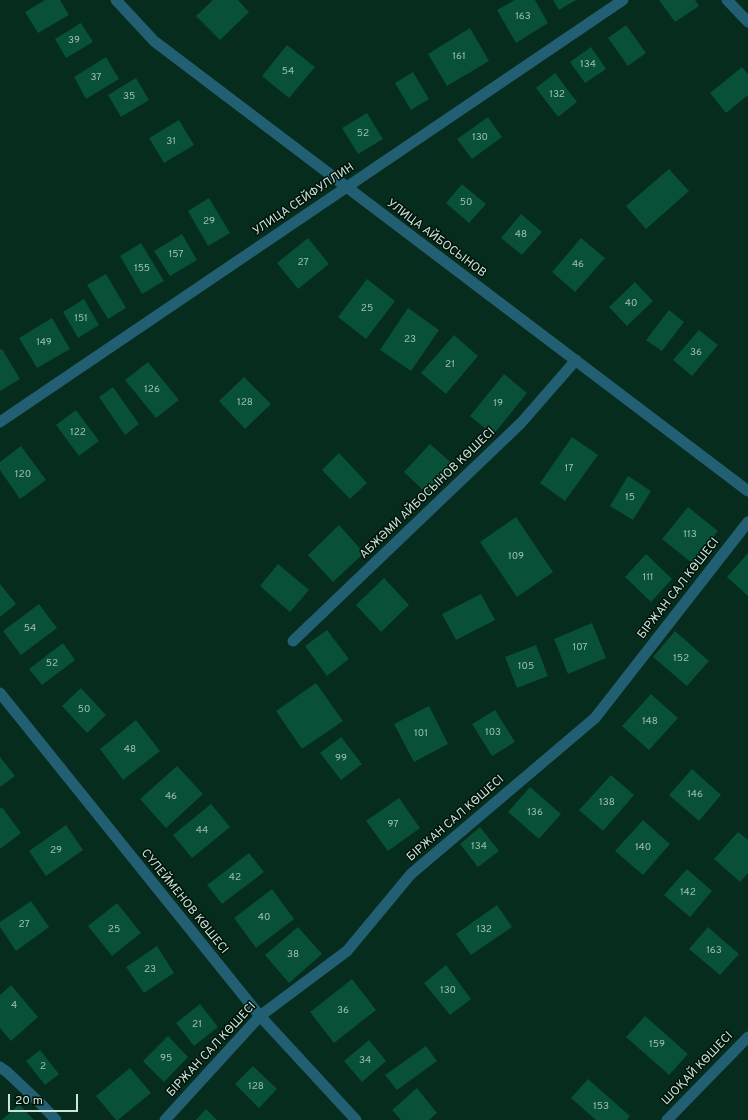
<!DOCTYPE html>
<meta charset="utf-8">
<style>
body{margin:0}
#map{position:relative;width:748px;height:1120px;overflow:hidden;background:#052c1d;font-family:Overpass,sans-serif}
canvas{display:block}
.scale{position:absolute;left:8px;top:1094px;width:70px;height:18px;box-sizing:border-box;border:2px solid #cce5d8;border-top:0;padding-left:5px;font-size:12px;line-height:14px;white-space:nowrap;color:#cce5d8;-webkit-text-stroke:3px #01120a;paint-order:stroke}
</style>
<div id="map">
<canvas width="748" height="1120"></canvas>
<div class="scale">20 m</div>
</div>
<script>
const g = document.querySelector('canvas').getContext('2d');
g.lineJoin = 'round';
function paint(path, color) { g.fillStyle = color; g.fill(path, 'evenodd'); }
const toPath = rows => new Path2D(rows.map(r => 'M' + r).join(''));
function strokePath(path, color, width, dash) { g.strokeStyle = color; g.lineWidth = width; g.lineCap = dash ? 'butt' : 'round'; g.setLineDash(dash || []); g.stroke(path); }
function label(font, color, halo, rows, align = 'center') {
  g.font = font + ' Overpass,sans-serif'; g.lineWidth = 3; g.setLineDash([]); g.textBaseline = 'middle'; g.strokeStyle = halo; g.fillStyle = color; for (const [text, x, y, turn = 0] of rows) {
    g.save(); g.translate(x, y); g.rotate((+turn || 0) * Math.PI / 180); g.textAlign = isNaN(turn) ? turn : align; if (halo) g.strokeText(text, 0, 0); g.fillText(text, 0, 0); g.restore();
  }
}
const building = toPath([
 [45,0,60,0,69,15,38,33,25,12],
 [213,0,238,0,249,12,220,40,196,16],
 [515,0,535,0,548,23,516,43,497,10],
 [553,0,576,0,559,10],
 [659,0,695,0,699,6,675,22],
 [81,23,93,42,66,58,55,39],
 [626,25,646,53,628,66,608,38],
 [470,28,489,61,447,86,428,54],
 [287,45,315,67,289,98,262,76],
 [591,47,606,69,585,83,570,62],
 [106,57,119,79,86,99,74,77],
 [742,67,748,74,748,95,726,113,710,93],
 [413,72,429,99,411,110,395,83],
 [555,73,577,102,558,117,536,88],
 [136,78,149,100,121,117,108,95],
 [367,113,383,139,358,154,342,128],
 [488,117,502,137,472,159,457,139],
 [179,120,194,145,164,163,149,138],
 [669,169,689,191,646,229,626,206],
 [462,184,486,204,469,223,446,203],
 [209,198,230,233,208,246,188,211],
 [521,214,542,232,522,255,501,238],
 [182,234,197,260,170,276,154,251],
 [308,238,329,264,298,289,277,263],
 [581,238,605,258,575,292,552,272],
 [141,243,164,281,142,294,120,256],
 [106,274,126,308,108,319,87,285],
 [367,279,395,301,366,339,338,317],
 [635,282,653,301,627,326,609,307],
 [84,299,99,325,78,338,63,312],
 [408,308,439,330,411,371,380,350],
 [669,310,684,322,662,351,646,340],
 [52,318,70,349,37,368,19,338],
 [699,330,718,345,692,376,673,360],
 [454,335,478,356,446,394,421,373],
 [2,349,20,379,0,391,0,350],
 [148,362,179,400,156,418,125,380],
 [504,374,527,393,493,435,470,416],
 [244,377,271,404,245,429,219,401],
 [113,387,139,424,125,435,99,397],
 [76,410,99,441,79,456,56,425],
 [572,437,598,455,565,501,540,483],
 [430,444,456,467,429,496,404,472],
 [21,446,46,480,20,499,0,470,0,462],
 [339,453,367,483,350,499,322,470],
 [628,476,651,491,633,520,610,506],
 [688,507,718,531,692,563,662,539],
 [516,517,553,572,517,597,480,542],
 [339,525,364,553,333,582,308,555],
 [748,553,748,596,727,577],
 [646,554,672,579,651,602,625,577],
 [278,564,309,590,290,612,260,586],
 [384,578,409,605,381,632,356,605],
 [0,584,16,604,0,617],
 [481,594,495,620,456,640,442,614],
 [39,604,57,628,21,655,3,631],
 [592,623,606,658,568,674,554,639],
 [327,630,349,659,327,676,305,646],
 [675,631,709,661,687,686,653,657],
 [63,643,75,660,42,685,29,669],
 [536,645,548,676,517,688,505,657],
 [316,683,343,721,302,749,276,711],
 [81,688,106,715,87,733,62,706],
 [651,694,678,718,649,750,622,726],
 [429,706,448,744,414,762,394,724],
 [495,710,515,742,492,756,472,724],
 [136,720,160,751,123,780,100,749],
 [341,737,362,764,341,780,320,753],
 [0,757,15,776,0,787],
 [177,766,203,794,166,828,140,799],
 [692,769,721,795,699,821,669,795],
 [611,775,634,795,603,831,579,810],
 [530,787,561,814,539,839,508,812],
 [399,798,420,828,388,851,366,821],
 [211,804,230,827,192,858,173,835],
 [2,807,21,833,0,849,0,809],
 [643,820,670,844,643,875,615,851],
 [66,825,83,850,46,876,29,851],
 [480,827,499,851,478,867,460,844],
 [738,832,748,840,748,873,740,882,714,859],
 [249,853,264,872,222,904,207,885],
 [687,869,712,891,690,917,664,895],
 [272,889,294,919,256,948,234,918],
 [31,901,49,927,16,951,0,927,0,922],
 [117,903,141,933,112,956,88,926],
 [497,905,512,927,471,955,456,934],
 [298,927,322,954,289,983,265,955],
 [708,927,739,954,720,975,689,949],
 [157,946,174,973,144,993,126,967],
 [446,965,471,999,450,1015,424,983],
 [352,979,376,1010,334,1043,310,1012],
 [11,985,38,1017,11,1041,0,1028,0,995],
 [200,1004,218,1027,194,1046,176,1023],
 [645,1016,688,1054,669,1075,626,1037],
 [168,1036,188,1057,164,1082,143,1061],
 [369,1040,386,1061,362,1082,344,1061],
 [426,1046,437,1061,397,1090,385,1075],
 [40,1050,59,1074,45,1085,26,1061],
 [253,1066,277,1089,259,1108,235,1084],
 [130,1068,151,1093,118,1120,116,1120,96,1096],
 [588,1079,630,1116,627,1120,596,1120,571,1098],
 [417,1088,437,1113,429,1120,401,1120,392,1110],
 [19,1104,34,1120,2,1120],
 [206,1109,217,1120,196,1120]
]);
const minor = toPath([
 [116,0,154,41,748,491],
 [727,0,748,22],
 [0,422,623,0],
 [293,641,521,423,576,360],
 [0,693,260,1016,356,1120],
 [0,1067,7,1072,42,1105,56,1120],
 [165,1120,260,1016,347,951,411,874,595,718,748,522],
 [667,1120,748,1037]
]);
const numberNames = [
 ["163",523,17],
 ["39",74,41],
 ["161",459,57],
 ["134",588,65],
 ["54",288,72],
 ["37",96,78],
 ["132",557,95],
 ["35",129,97],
 ["52",363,134],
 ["130",480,138],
 ["31",171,142],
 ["50",466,203],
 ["29",209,222],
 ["48",521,235],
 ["157",176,255],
 ["27",303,263],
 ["46",578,265],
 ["155",142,269],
 ["40",631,304],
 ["25",367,309],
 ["151",81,319],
 ["23",410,340],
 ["149",44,343],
 ["36",696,353],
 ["21",450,365],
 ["126",152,390],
 ["128",245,403],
 ["19",498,404],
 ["122",78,433],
 ["17",569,469],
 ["120",23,475],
 ["15",630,498],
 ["113",690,535],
 ["109",516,557],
 ["111",648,578],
 ["54",30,629],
 ["107",580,648],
 ["152",681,659],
 ["52",52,664],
 ["105",526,667],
 ["50",84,710],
 ["148",650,722],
 ["103",493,733],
 ["101",421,734],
 ["48",130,750],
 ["99",341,759],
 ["146",695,795],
 ["46",171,797],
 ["138",607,803],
 ["136",535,813],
 ["97",393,825],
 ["44",202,831],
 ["134",479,847],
 ["140",643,848],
 ["29",56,851],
 ["42",235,878],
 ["142",688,893],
 ["40",264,918],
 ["27",24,925],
 ["25",114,930],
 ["132",484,930],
 ["163",714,951],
 ["38",293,955],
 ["23",150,970],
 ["130",448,991],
 ["4",14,1006],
 ["36",343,1011],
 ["21",197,1025],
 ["159",657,1045],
 ["95",166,1059],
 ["34",365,1061],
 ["2",43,1067],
 ["128",256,1087],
 ["153",601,1107]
];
const streetNames = [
 ["УЛИЦА СЕЙФУЛЛИН",304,200,-34],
 ["УЛИЦА АЙБОСЫНОВ",436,239,37],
 ["АБЖӘМИ АЙБОСЫНОВ КӨШЕСІ",428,494,-44],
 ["БІРЖАН САЛ КӨШЕСІ",679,589,-52],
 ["БІРЖАН САЛ КӨШЕСІ",456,819,-41],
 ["СҮЛЕЙМЕНОВ КӨШЕСІ",184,902,51],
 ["БІРЖАН САЛ КӨШЕСІ",212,1050,-47],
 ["ШОҚАЙ КӨШЕСІ",698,1069,-46]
];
paint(building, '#085037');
strokePath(minor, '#225f73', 11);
label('10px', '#9bc0b0', null, numberNames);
label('12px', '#cce5d8', '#01120a', streetNames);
</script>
